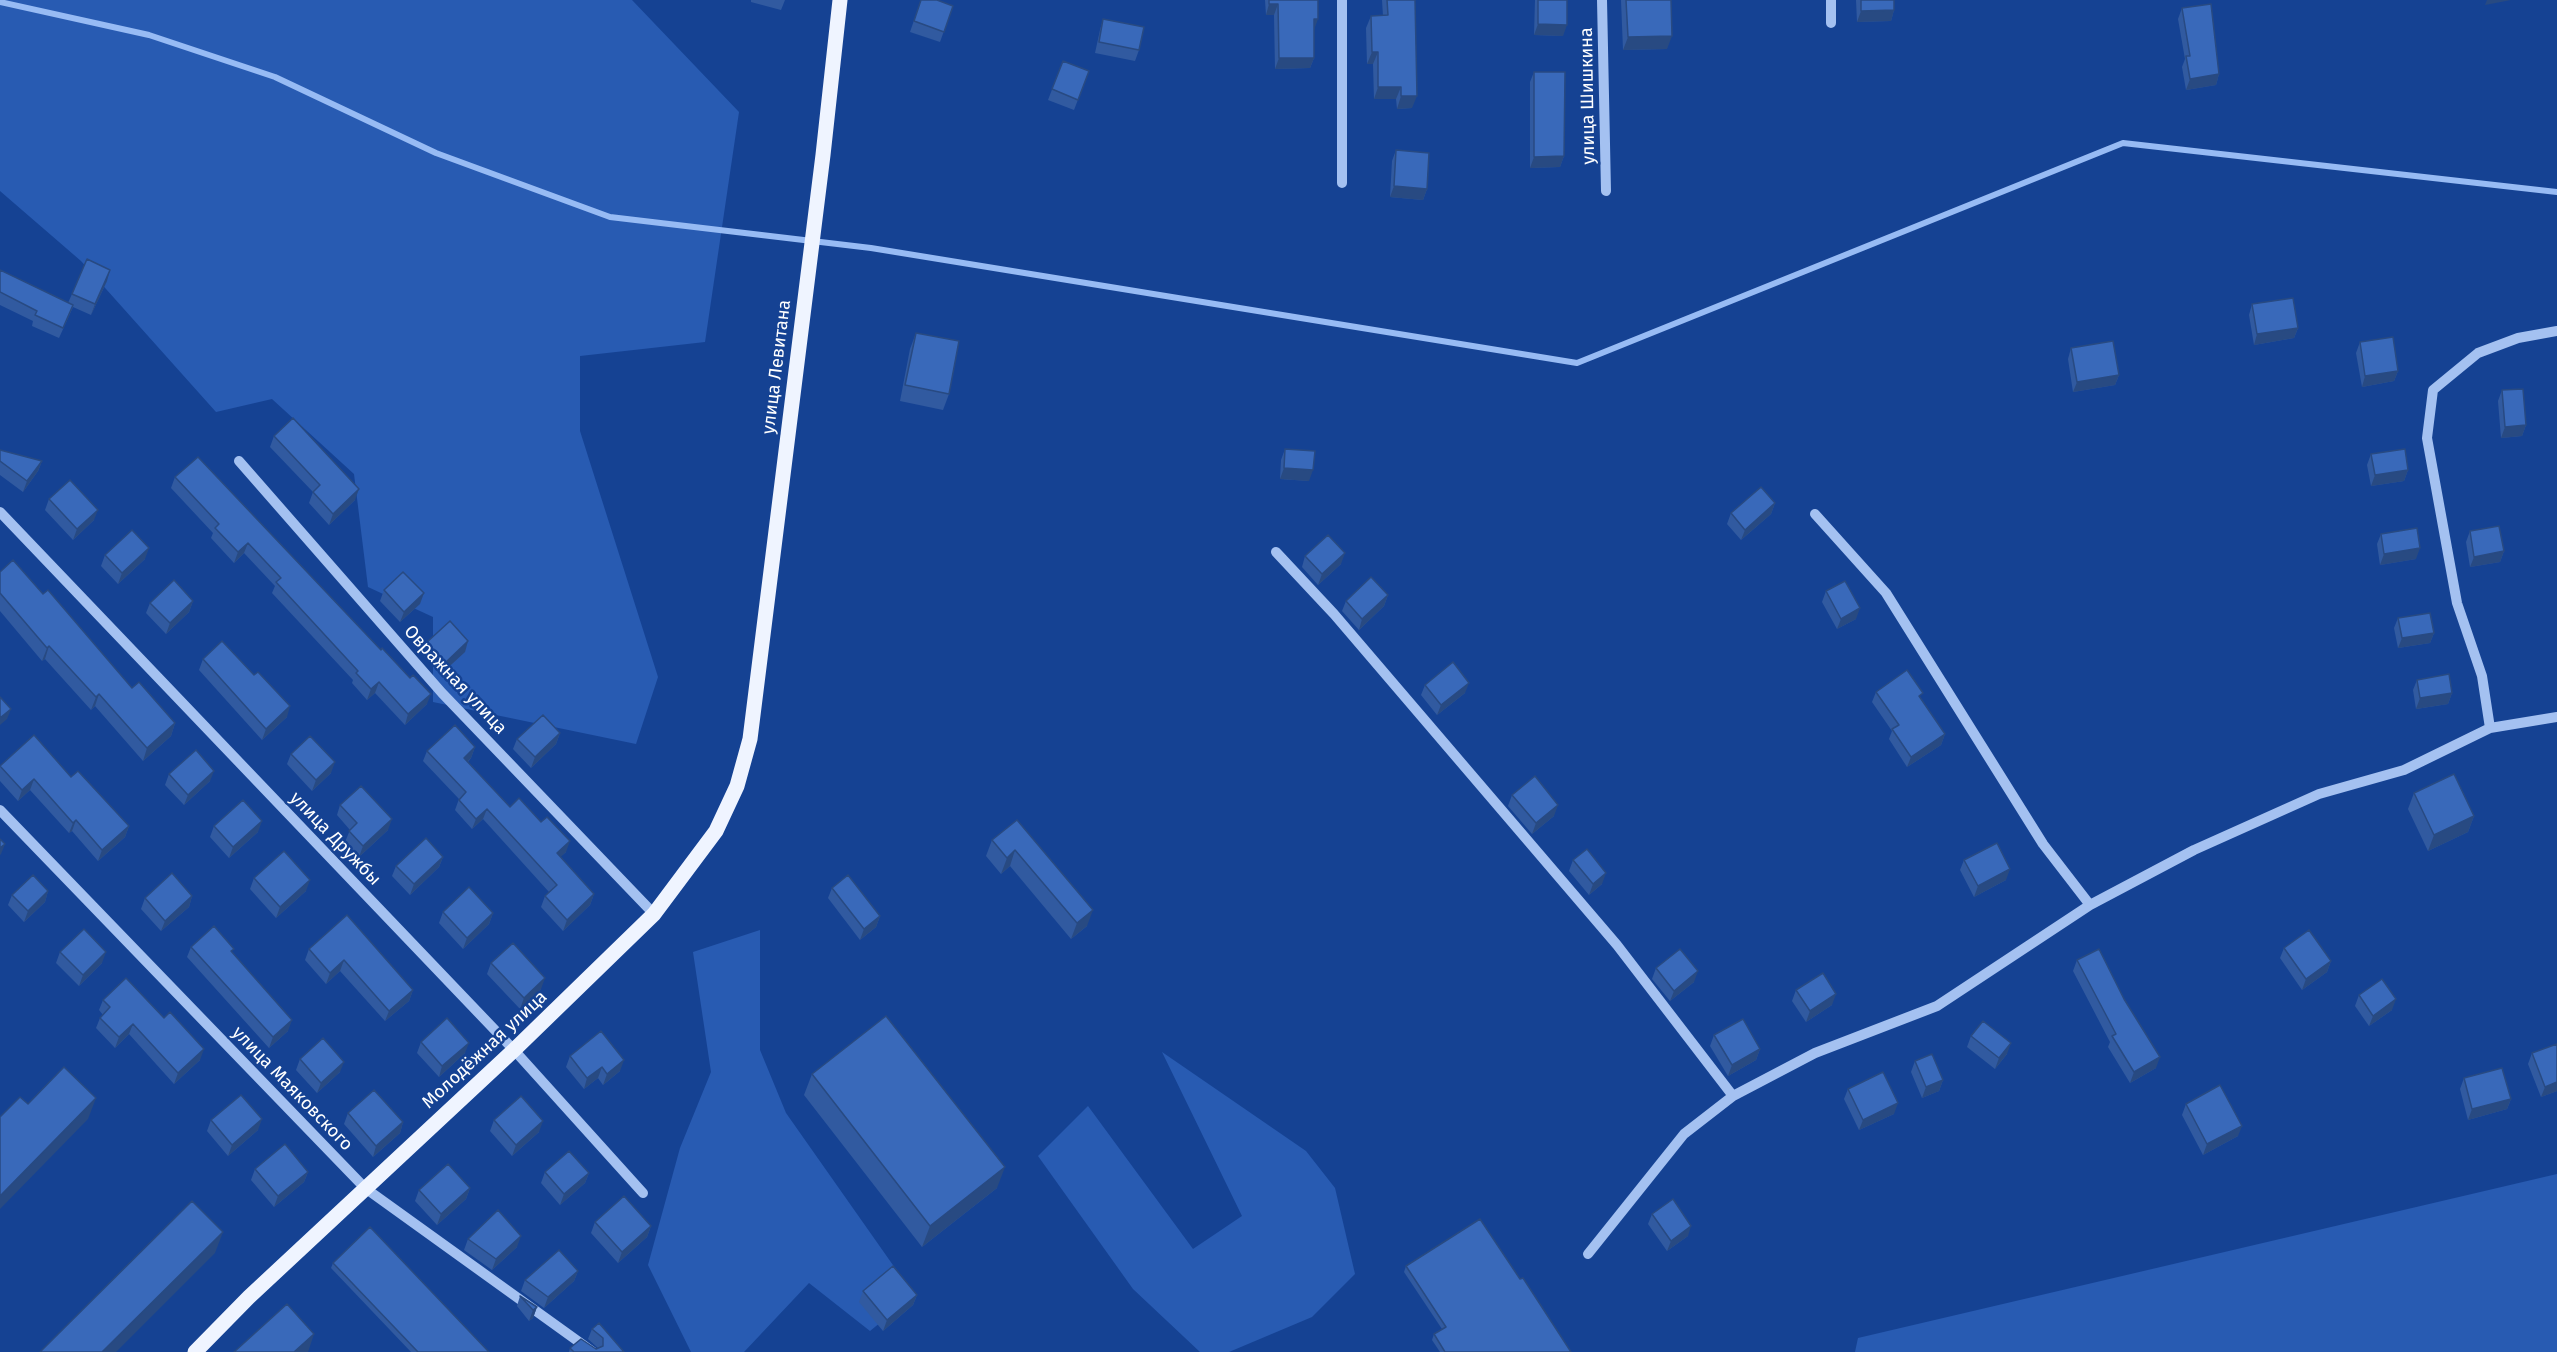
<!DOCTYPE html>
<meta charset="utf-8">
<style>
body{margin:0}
canvas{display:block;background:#154293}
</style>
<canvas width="2557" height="1352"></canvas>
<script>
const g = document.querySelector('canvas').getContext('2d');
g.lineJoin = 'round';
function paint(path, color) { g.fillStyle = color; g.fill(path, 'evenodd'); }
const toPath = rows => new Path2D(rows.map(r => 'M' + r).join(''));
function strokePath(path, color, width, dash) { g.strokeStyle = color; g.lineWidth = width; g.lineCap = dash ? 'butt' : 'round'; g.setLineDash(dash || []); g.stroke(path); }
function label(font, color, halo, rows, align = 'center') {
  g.font = font + ' "Fira Sans",sans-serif'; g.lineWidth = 5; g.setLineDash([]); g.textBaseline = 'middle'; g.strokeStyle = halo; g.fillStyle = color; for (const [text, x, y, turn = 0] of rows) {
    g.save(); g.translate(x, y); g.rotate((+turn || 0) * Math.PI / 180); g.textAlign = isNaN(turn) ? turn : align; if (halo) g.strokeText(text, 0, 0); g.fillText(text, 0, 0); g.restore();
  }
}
const green = toPath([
 [0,0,632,0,739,112,705,342,580,356,580,431,658,677,636,744,433,702,433,617,368,587,354,474,272,399,216,412,81,261,0,191],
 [760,930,760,1050,786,1113,914,1295,870,1331,809,1283,744,1352,691,1352,648,1265,680,1148,711,1072,693,952],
 [1162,1052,1306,1151,1335,1188,1355,1274,1312,1317,1229,1352,1200,1352,1133,1289,1038,1156,1088,1106,1193,1249,1242,1216],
 [2557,1174,2557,1352,1855,1352,1858,1338]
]);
const stream = toPath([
 [0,2,149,35,275,77,436,153,610,217,871,248,1577,363,2123,143,2557,192]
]);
const minor = toPath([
 [1602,0,1606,191],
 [1831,23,1831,0],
 [1342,183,1342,0],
 [239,461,442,693,654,914],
 [0,512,514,1050,643,1193],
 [1815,514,1886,593,2043,844,2090,905],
 [1276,552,1334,614,1617,945,1733,1096],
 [2490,728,2482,676,2457,603,2427,438,2433,390,2478,353,2518,338,2557,331],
 [0,810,365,1188,593,1352],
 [1588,1254,1684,1134,1733,1096,1815,1053,1937,1006,2090,905,2194,850,2319,794,2404,770,2490,728,2557,717]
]);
const major = toPath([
 [195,1352,249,1297,514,1050,654,914,716,831,737,786,750,739,823,155,840,0]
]);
const wall = toPath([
 [751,0,785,0,781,10,751,2],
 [921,0,953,6,940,42,910,32],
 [1265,0,1318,0,1314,30,1314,58,1310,68,1275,69,1274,15,1266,15],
 [1382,0,1415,0,1412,108,1397,109,1396,99,1374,99,1373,64,1367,64,1366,28,1371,16,1383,16],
 [1535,0,1567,0,1563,36,1534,35],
 [1621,0,1671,0,1667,49,1623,50],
 [1856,0,1894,0,1894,10,1891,21,1857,22],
 [2182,8,2219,74,2216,85,2186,90,2182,67,2185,59,2178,19],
 [1103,19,1139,50,1135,61,1095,53,1100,30],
 [1063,61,1089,71,1074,110,1048,100],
 [1534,72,1564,156,1560,167,1530,168,1530,82],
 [1396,150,1427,189,1423,200,1390,197,1392,161],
 [0,270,68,303,72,294,107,281,91,315,73,307,59,338,32,326,33,321,0,305],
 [2252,304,2298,328,2294,338,2254,345,2249,315],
 [916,333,949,394,943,410,900,401,910,349],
 [2360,342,2398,371,2394,381,2362,387,2356,353],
 [2071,348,2119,375,2115,385,2073,392,2068,359],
 [2502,390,2526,425,2522,436,2501,438,2498,401],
 [274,436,355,500,329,525,309,503,313,492,270,447],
 [1285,449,1309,481,1280,479,1281,460],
 [0,450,42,461,38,471,23,492,0,475],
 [2371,454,2408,470,2404,481,2371,486,2367,465],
 [175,477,427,704,405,725,375,693,367,700,352,683,353,680,272,593,275,586,244,553,234,563,211,538,213,533,171,488],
 [49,499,94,520,73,540,45,510],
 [1775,503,1771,514,1741,540,1727,524,1731,513],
 [2470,531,2504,551,2500,562,2470,567,2466,542],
 [2381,534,2416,559,2380,565,2377,544],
 [105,555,145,559,118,584,101,566],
 [1305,556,1341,564,1318,585,1302,567],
 [0,572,43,594,132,688,175,723,171,736,143,761,95,706,91,710,45,659,42,661,0,611],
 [384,590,420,604,400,622,380,601],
 [1826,591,1856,619,1837,629,1822,602],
 [1388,595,1384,606,1359,630,1342,611,1346,601],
 [193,601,189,612,166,634,146,613,150,603],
 [2398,618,2434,633,2430,643,2398,648,2394,628],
 [468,641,465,652,441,674,422,654,426,643],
 [203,659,287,717,262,740,199,670],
 [2417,680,2452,693,2448,704,2416,709,2413,690],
 [1425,685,1465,693,1437,715,1421,695],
 [1876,692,1921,699,1945,734,1941,745,1907,767,1889,739,1892,731,1872,702],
 [560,733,556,744,531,768,513,749,517,739],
 [475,747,471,758,468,762,510,807,566,852,560,857,594,894,590,905,563,931,541,907,545,896,549,892,483,819,472,829,455,810,459,799,423,761,427,751],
 [291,754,331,773,312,791,287,764],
 [0,765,71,777,129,826,125,837,98,861,72,831,69,833,30,790,18,801,0,781],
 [169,774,210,781,184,805,165,785],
 [2414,793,2474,816,2468,832,2428,851,2408,809],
 [1512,795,1554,816,1532,834,1508,806],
 [340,805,388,830,359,857,345,842,350,830,337,815],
 [1017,820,1087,926,1071,939,1010,866,1001,874,986,856,992,840],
 [214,826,258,832,229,858,210,837],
 [443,857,439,867,410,895,392,876,396,866],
 [1573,860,1602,884,1589,895,1569,871],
 [1964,860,2006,880,1974,897,1960,870],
 [254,878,306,891,276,918,250,889],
 [832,888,880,916,876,927,860,940,828,898],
 [48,891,45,902,24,922,8,905,12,895],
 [192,896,189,907,161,931,141,909,145,898],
 [443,912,493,913,489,924,463,949,439,923],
 [347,915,413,990,409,1001,385,1021,340,971,326,984,305,960,309,949],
 [191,947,233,953,288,1031,269,1048,187,957],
 [2284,948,2331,961,2327,972,2302,990,2280,958],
 [60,952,102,963,79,986,56,963],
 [2077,960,2156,1068,2130,1083,2108,1047,2110,1042,2073,971],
 [491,963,541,989,520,1009,487,974],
 [1656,968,1694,982,1670,1001,1652,979],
 [1796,990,1832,1005,1806,1022,1792,1001],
 [2359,995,2392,1010,2369,1026,2355,1006],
 [103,1000,164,1018,200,1060,174,1084,129,1034,115,1048,96,1028,100,1018,103,1015,99,1010],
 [1714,1035,1760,1049,1756,1060,1728,1076,1710,1046],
 [1971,1036,2007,1054,1995,1069,1967,1047],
 [421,1042,465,1053,439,1077,417,1053],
 [2532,1053,2557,1091,2541,1097,2528,1064],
 [570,1056,620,1071,603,1085,598,1078,584,1089,566,1067],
 [300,1059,340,1072,317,1093,296,1070],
 [1915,1061,1943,1080,1939,1091,1922,1098,1911,1072],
 [812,1074,997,1188,922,1247,804,1095],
 [2464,1078,2511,1099,2507,1109,2468,1120,2460,1089],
 [1848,1089,1894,1114,1859,1130,1844,1099],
 [2186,1104,2238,1136,2203,1155,2182,1115],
 [348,1113,403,1122,400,1133,373,1157,344,1124],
 [211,1120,258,1130,228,1156,207,1131],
 [494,1120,539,1132,512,1156,490,1131],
 [255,1169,308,1172,304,1182,274,1207,251,1180],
 [545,1172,589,1173,585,1183,560,1205,541,1183],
 [470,1188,466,1199,437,1225,415,1201,419,1190],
 [1652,1214,1688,1236,1667,1251,1648,1224],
 [595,1222,651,1226,647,1237,618,1263,591,1233],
 [468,1239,517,1247,492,1270,464,1250],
 [333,1263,489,1352,411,1352,331,1268],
 [1406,1266,1520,1279,1571,1352,1440,1352,1432,1340,1434,1334,1442,1329,1404,1272],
 [578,1271,574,1281,544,1308,521,1291,525,1280],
 [863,1291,917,1295,913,1305,883,1331,859,1302],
 [520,1296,537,1307,533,1318,529,1321,517,1306],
 [592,1329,624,1352,569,1352,570,1348,596,1349,598,1348,588,1339]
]);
const shadedWall = toPath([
 [2487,0,2511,0,2485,5],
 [1269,4,1278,4,1274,15,1266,15],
 [1894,10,1891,21,1857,22,1861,11],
 [1314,19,1318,19,1314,30],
 [1538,24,1567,25,1563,36,1534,35],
 [1672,36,1667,49,1623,50,1628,37],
 [1372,52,1378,52,1373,64,1367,64],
 [1279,58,1314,58,1310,68,1275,69],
 [2219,74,2216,85,2186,90,2190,79],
 [1378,87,1401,87,1396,99,1374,99],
 [1401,96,1417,96,1412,108,1397,109],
 [1564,156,1560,167,1530,168,1534,157],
 [1394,186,1427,189,1423,200,1390,197],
 [110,270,107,281,91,315,95,304],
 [2298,328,2294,338,2254,345,2257,334],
 [2398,371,2394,381,2362,387,2365,376],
 [2119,375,2115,385,2073,392,2077,382],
 [2526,425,2522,436,2501,438,2505,427],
 [42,461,38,471,23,492,27,481],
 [1284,468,1313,470,1309,481,1280,479],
 [2408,470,2404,481,2371,486,2375,475],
 [359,489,355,500,329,525,333,514],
 [1775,503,1771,514,1741,540,1745,530],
 [98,510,94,520,73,540,77,529],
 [248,543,244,553,234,563,238,552],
 [149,548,145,559,118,584,122,573],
 [2420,548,2416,559,2380,565,2384,554],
 [2504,551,2500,562,2470,567,2474,557],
 [1345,553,1341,564,1318,585,1322,574],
 [424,593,420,604,400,622,404,612],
 [1388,595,1384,606,1359,630,1362,619],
 [193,601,189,612,166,634,170,623],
 [1860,608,1856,619,1837,629,1841,619],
 [2434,633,2430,643,2398,648,2402,638],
 [468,641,465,652,441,674,445,663],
 [49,646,45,659,42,661,47,648],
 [379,682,375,693,367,700,371,689],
 [1469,683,1465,693,1437,715,1441,705],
 [2452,693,2448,704,2416,709,2420,698],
 [99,694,95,706,91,710,96,697],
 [431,694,427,704,405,725,408,714],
 [290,706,287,717,262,740,266,729],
 [11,709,7,719,0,725,0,718],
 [175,723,171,736,143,761,147,748],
 [560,733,556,744,531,768,535,757],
 [1945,734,1941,745,1907,767,1911,757],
 [475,747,471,758,460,769,464,758],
 [335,762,331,773,312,791,316,780],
 [214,771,210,781,184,805,188,795],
 [34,779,30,790,18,801,22,790],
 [1558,805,1554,816,1532,834,1536,823],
 [487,809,483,819,472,829,476,819],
 [2474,816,2468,832,2428,851,2434,835],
 [392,819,388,830,359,857,363,846],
 [76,820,72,831,69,833,73,823],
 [262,821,258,832,229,858,233,847],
 [129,826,125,837,98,861,102,850],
 [570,841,566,852,553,864,557,853],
 [5,844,1,854,0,855,0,848],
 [1015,850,1010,866,1001,874,1007,858],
 [443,857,439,867,410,895,414,884],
 [2010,869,2006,880,1974,897,1978,886],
 [1606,873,1602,884,1589,895,1593,884],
 [310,880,306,891,276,918,280,907],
 [48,891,45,902,24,922,28,911],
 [594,894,590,905,563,931,567,920],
 [192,896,189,907,161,931,165,921],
 [1093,910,1087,926,1071,939,1077,923],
 [493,913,489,924,463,949,467,938],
 [880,916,876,927,860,940,864,929],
 [106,952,102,963,79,986,83,975],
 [344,960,340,971,326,984,330,973],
 [2331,961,2327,972,2302,990,2306,979],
 [1698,971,1694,982,1670,1001,1674,991],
 [545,978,541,989,520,1009,524,998],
 [413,990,409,1001,385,1021,389,1011],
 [1836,994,1832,1005,1806,1022,1810,1011],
 [2396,999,2392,1010,2369,1026,2373,1016],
 [292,1020,288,1031,269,1048,273,1037],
 [133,1024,129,1034,115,1048,119,1037],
 [469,1043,465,1053,439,1077,442,1066],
 [2011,1043,2007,1054,1995,1069,1999,1058],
 [204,1049,200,1060,174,1084,178,1073],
 [1760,1049,1756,1060,1728,1076,1732,1065],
 [2160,1057,2156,1068,2130,1083,2134,1072],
 [624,1060,620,1071,603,1085,607,1074],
 [344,1062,340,1072,317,1093,321,1083],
 [602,1067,598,1078,584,1089,587,1078],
 [1943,1080,1939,1091,1922,1098,1926,1087],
 [2557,1082,2557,1091,2541,1097,2545,1087],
 [96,1098,88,1119,0,1209,0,1196],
 [2511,1099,2507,1109,2468,1120,2472,1109],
 [1898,1103,1894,1114,1859,1130,1863,1120],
 [262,1119,258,1130,228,1156,232,1145],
 [543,1121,539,1132,512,1156,516,1145],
 [403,1122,400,1133,373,1157,376,1146],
 [2242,1126,2238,1136,2203,1155,2207,1144],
 [1005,1167,997,1188,922,1247,930,1226],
 [308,1172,304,1182,274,1207,278,1196],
 [589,1173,585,1183,560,1205,564,1194],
 [470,1188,466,1199,437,1225,441,1214],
 [651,1226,647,1237,618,1263,622,1252],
 [1691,1226,1688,1236,1667,1251,1671,1241],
 [223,1232,215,1253,116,1352,102,1352],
 [521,1236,517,1247,492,1270,496,1259],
 [578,1271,574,1281,544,1308,548,1297],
 [917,1295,913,1305,883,1331,887,1320],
 [537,1307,533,1318,529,1321,533,1310],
 [314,1334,308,1352,294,1352]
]);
const building = toPath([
 [921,0,937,0,953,6,944,32,914,21,921,0],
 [1269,0,1318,0,1318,19,1314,19,1314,58,1279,58,1278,4,1269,4,1269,0],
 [1387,0,1415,0,1417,96,1401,96,1401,87,1378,87,1378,52,1372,52,1371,16,1388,15,1387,0],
 [1538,0,1567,0,1567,25,1538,24,1538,0],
 [1626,0,1671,0,1672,36,1628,37,1626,0],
 [1861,0,1894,0,1894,10,1861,11,1861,0],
 [2211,4,2219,74,2190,79,2186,56,2190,56,2182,8,2211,4],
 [1103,19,1144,27,1139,50,1099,42,1103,19],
 [1063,61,1089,71,1078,100,1052,89,1063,61],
 [1534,72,1565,72,1564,156,1534,157,1534,72],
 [1396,150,1429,153,1427,189,1394,186,1396,150],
 [87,259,110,270,95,304,72,294,87,259],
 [0,270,73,305,63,328,35,315,37,311,0,292,0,270],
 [2293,298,2298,328,2257,334,2252,304,2293,298],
 [916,333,959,341,949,394,905,385,916,333],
 [2393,337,2398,371,2365,376,2360,342,2393,337],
 [2113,341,2119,375,2077,382,2071,348,2113,341],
 [2523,389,2526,425,2505,427,2502,390,2523,389],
 [293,418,359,489,333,514,313,492,320,485,274,436,293,418],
 [1285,449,1315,451,1313,470,1284,468,1285,449],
 [2405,449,2408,470,2375,475,2371,454,2405,449],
 [0,450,42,461,27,481,0,461,0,450],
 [198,457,381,650,382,648,410,678,413,675,431,694,408,714,379,682,371,689,356,673,358,671,276,582,281,578,248,543,238,552,215,528,219,524,175,477,198,457],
 [70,480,98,510,77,529,49,499,70,480],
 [1761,487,1775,503,1745,530,1731,513,1761,487],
 [2499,526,2504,551,2474,557,2470,531,2499,526],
 [2417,528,2420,548,2384,554,2381,534,2417,528],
 [132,530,149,548,122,573,105,555,132,530],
 [1328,535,1345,553,1322,574,1305,556,1328,535],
 [13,560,43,594,48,590,132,688,139,682,175,723,147,748,99,694,96,697,49,646,47,648,0,593,0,572,13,560],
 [403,572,424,593,404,612,384,590,403,572],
 [1371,577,1388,595,1362,619,1346,601,1371,577],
 [174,580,193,601,170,623,150,603,174,580],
 [1845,581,1860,608,1841,619,1826,591,1845,581],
 [2430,613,2434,633,2402,638,2398,618,2430,613],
 [450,621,468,641,445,663,426,643,450,621],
 [222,641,254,675,258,672,290,706,266,729,203,659,222,641],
 [1453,662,1469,683,1441,705,1425,685,1453,662],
 [1907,670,1923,693,1919,696,1945,734,1911,757,1892,729,1899,725,1876,692,1907,670],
 [2449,674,2452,693,2420,698,2417,680,2449,674],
 [0,697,11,709,0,718,0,697],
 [543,715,560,733,535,757,517,739,543,715],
 [455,725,475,747,464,758,510,807,519,798,541,822,547,817,570,841,557,853,594,894,567,920,545,896,557,885,487,809,476,819,459,800,466,792,427,751,455,725],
 [34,735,71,777,78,771,129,826,102,850,76,820,73,823,34,779,22,790,0,766,34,735],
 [310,736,335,762,316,780,291,754,310,736],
 [196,750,214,771,188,795,169,774,196,750],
 [2454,774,2474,816,2434,835,2414,793,2454,774],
 [1535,776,1558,805,1536,823,1512,795,1535,776],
 [361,786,392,819,363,846,349,831,357,823,340,805,361,786],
 [243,800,262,821,233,847,214,826,243,800],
 [1017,820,1093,910,1077,923,1015,850,1007,858,992,840,1017,820],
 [426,838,443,857,414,884,396,866,426,838],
 [0,839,5,844,0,848,0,839],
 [1997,843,2010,869,1978,886,1964,860,1997,843],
 [1587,849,1606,873,1593,884,1573,860,1587,849],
 [284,851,310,880,280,907,254,878,284,851],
 [172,873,192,896,165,921,145,898,172,873],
 [33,875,48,891,28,911,12,895,33,875],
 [848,875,880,916,864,929,832,888,848,875],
 [469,887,493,913,467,938,443,912,469,887],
 [347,915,413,990,389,1011,344,960,330,973,309,949,347,915],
 [214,926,234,949,231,951,292,1020,273,1037,191,947,214,926],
 [84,929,106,952,83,975,60,952,84,929],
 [2309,930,2331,961,2306,979,2284,948,2309,930],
 [513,943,545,978,524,998,491,963,513,943],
 [1680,949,1698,971,1674,991,1656,968,1680,949],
 [2099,949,2124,999,2160,1057,2134,1072,2112,1036,2116,1034,2077,960,2099,949],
 [1823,973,1836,994,1810,1011,1796,990,1823,973],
 [126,978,164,1018,170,1012,204,1049,178,1073,133,1024,119,1037,100,1018,110,1007,103,1000,126,978],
 [2382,979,2396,999,2373,1016,2359,995,2382,979],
 [886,1016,1005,1167,930,1226,812,1074,886,1016],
 [447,1018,469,1043,442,1066,421,1042,447,1018],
 [1743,1019,1760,1049,1732,1065,1714,1035,1743,1019],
 [1983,1021,2011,1043,1999,1058,1971,1036,1983,1021],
 [601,1031,624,1060,607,1074,602,1067,587,1078,570,1056,601,1031],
 [323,1038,344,1062,321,1083,300,1059,323,1038],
 [2557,1044,2557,1082,2545,1087,2532,1053,2557,1044],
 [1932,1054,1943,1080,1926,1087,1915,1061,1932,1054],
 [64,1067,96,1098,0,1196,0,1117,20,1097,28,1104,64,1067],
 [2502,1068,2511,1099,2472,1109,2464,1078,2502,1068],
 [1883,1072,1898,1103,1863,1120,1848,1089,1883,1072],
 [2220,1085,2242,1126,2207,1144,2186,1104,2220,1085],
 [374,1090,403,1122,376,1146,348,1113,374,1090],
 [241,1095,262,1119,232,1145,211,1120,241,1095],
 [521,1096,543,1121,516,1145,494,1120,521,1096],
 [285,1144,308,1172,278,1196,255,1169,285,1144],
 [569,1151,589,1173,564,1194,545,1172,569,1151],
 [448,1164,470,1188,441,1214,419,1190,448,1164],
 [624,1196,651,1226,622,1252,595,1222,624,1196],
 [1673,1199,1691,1226,1671,1241,1652,1214,1673,1199],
 [192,1201,223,1232,102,1352,40,1352,192,1201],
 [498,1210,521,1236,496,1259,468,1239,498,1210],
 [1480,1219,1520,1279,1523,1278,1571,1352,1445,1352,1434,1334,1446,1327,1406,1266,1480,1219],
 [370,1227,489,1352,418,1352,333,1263,370,1227],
 [559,1250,578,1271,548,1297,525,1280,559,1250],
 [893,1266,917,1295,887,1320,863,1291,893,1266],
 [520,1296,537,1307,533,1310,520,1296],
 [287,1304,314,1334,294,1352,234,1352,287,1304],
 [599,1323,624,1352,574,1352,570,1348,581,1339,596,1349,603,1346,603,1338,592,1329,599,1323]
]);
const streetNames = [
 ["улица Шишкина",1588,96,-91],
 ["улица Левитана",777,367,-83],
 ["Овражная улица",455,680,47],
 ["улица Дружбы",335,839,46],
 ["Молодёжная улица",485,1050,-43],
 ["улица Маяковского",292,1089,46]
];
paint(green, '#285bb2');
strokePath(stream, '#97bbf4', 6);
strokePath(minor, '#a4c1f1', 10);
strokePath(major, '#eff4ff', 15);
paint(wall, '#315aa0');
paint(shadedWall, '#284a82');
paint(building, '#3969ba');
strokePath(building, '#284a82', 1.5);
label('18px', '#fff', '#154293', streetNames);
</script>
